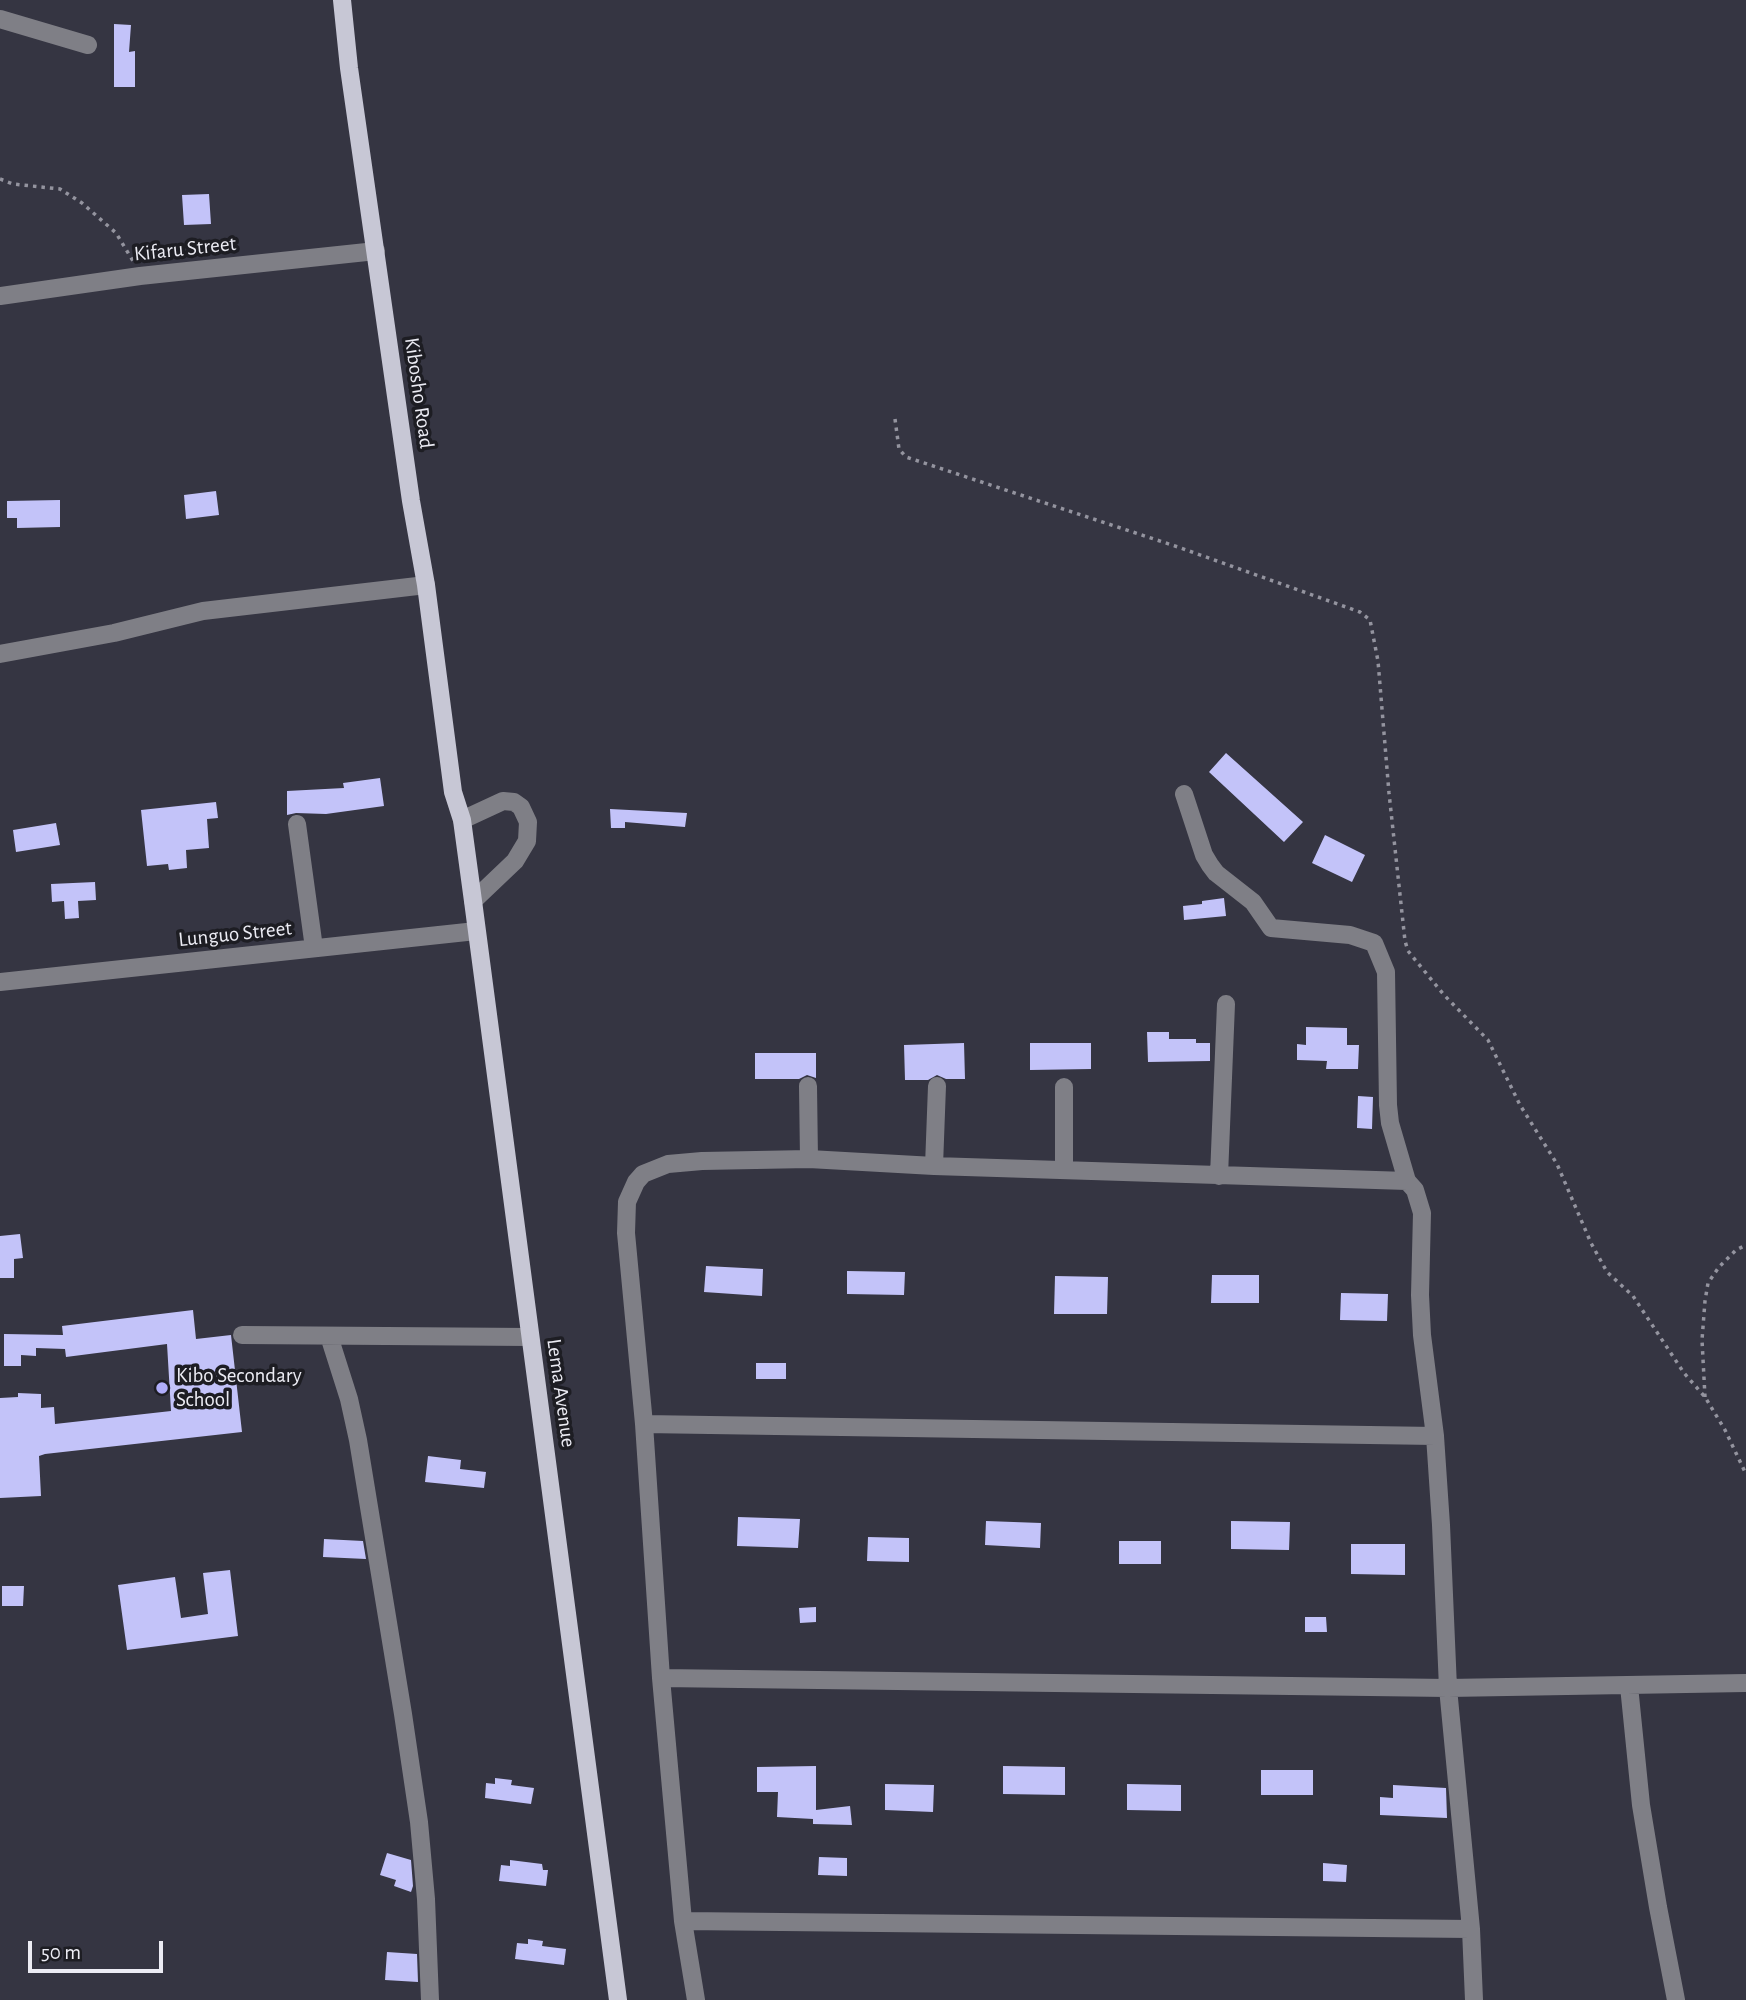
<!DOCTYPE html>
<style>
body{margin:0}
#map{position:relative;width:1746px;height:2000px;overflow:hidden;background:#353542;font-family:"Alegreya Sans",sans-serif}
canvas{display:block}
.scale{position:absolute;left:28px;top:1941px;width:135px;height:32px;box-sizing:border-box;border:4px solid #ececf4;border-top:0;padding-left:9px;font-size:21px;line-height:24px;white-space:nowrap;color:#ececf4;-webkit-text-stroke:5px #1d1d23;paint-order:stroke}
</style>
<div id="map">
<canvas width="1746" height="2000"></canvas>
<div class="scale">50 m</div>
</div>
<script>
const g = document.querySelector('canvas').getContext('2d');
g.lineJoin = 'round';
function paint(path, color) { g.fillStyle = color; g.fill(path, 'evenodd'); }
const toPath = rows => new Path2D(rows.map(r => 'M' + r).join(''));
function strokePath(path, color, width, dash) { g.strokeStyle = color; g.lineWidth = width; g.lineCap = dash ? 'butt' : 'round'; g.setLineDash(dash || []); g.stroke(path); }
function label(font, color, halo, rows, align = 'center') {
  g.font = font + ' "Alegreya Sans",sans-serif'; g.lineWidth = 7; g.setLineDash([]); g.textBaseline = 'middle'; g.strokeStyle = halo; g.fillStyle = color; for (const [text, x, y, turn = 0] of rows) {
    g.save(); g.translate(x, y); g.rotate((+turn || 0) * Math.PI / 180); g.textAlign = isNaN(turn) ? turn : align; if (halo) g.strokeText(text, 0, 0); g.fillText(text, 0, 0); g.restore();
  }
}
const building = toPath([
 [114,24,131,25,129,52,135,51,135,87,114,87],
 [209,194,211,224,184,225,182,195],
 [216,491,219,515,186,519,184,495],
 [60,500,60,527,17,528,17,518,7,518,7,501],
 [1226,753,1303,822,1284,842,1209,772],
 [380,778,384,806,326,814,296,813,287,815,287,791,344,788,343,783],
 [216,802,218,818,207,819,209,848,186,850,187,868,169,870,168,864,147,866,141,810],
 [610,809,687,813,685,827,625,822,625,828,611,828],
 [56,823,60,845,16,852,13,830],
 [1325,835,1365,855,1352,882,1312,863],
 [95,882,96,900,78,901,79,918,65,919,64,901,52,902,51,884],
 [1224,898,1226,916,1184,920,1183,906,1202,904,1202,901],
 [1306,1027,1347,1028,1347,1045,1359,1045,1358,1069,1326,1069,1327,1061,1297,1060,1297,1044,1306,1045],
 [1147,1032,1169,1032,1169,1039,1196,1039,1196,1043,1210,1043,1210,1061,1148,1062],
 [964,1043,965,1079,946,1079,937,1075,928,1080,905,1080,904,1045],
 [1030,1043,1091,1043,1091,1069,1030,1070],
 [755,1053,816,1053,816,1078,807,1075,799,1079,755,1079],
 [1358,1096,1373,1097,1372,1129,1357,1128],
 [20,1234,23,1258,14,1259,14,1278,0,1278,0,1236],
 [706,1266,763,1269,762,1296,704,1292],
 [847,1271,905,1272,904,1295,847,1294],
 [1212,1275,1259,1275,1259,1303,1211,1303],
 [1055,1276,1108,1277,1107,1314,1054,1314],
 [1341,1293,1388,1294,1387,1321,1340,1320],
 [193,1310,196,1339,231,1335,242,1432,45,1454,39,1456,41,1496,0,1498,0,1398,18,1397,18,1393,41,1394,41,1408,54,1407,55,1424,171,1411,167,1344,66,1357,65,1349,36,1348,36,1356,21,1355,21,1366,4,1366,4,1334,63,1335,62,1326],
 [756,1363,786,1363,786,1379,756,1379],
 [428,1456,461,1460,460,1469,486,1472,484,1488,425,1482],
 [738,1517,800,1519,798,1548,737,1546],
 [986,1521,1041,1523,1040,1548,985,1545],
 [1231,1521,1290,1522,1289,1550,1231,1549],
 [868,1537,909,1538,909,1562,867,1561],
 [324,1539,363,1541,366,1559,323,1557],
 [1119,1541,1161,1541,1161,1564,1119,1564],
 [1351,1544,1405,1544,1405,1575,1351,1574],
 [230,1570,238,1636,127,1650,118,1585,175,1577,181,1618,208,1614,203,1573],
 [2,1586,24,1586,23,1606,2,1606],
 [816,1607,816,1622,800,1623,799,1608],
 [1305,1617,1326,1617,1327,1632,1305,1632],
 [816,1766,816,1810,850,1806,852,1825,813,1824,813,1819,777,1817,778,1792,757,1792,757,1767],
 [1003,1766,1065,1767,1065,1795,1003,1794],
 [1261,1770,1313,1770,1313,1795,1261,1795],
 [495,1778,512,1780,511,1785,534,1788,531,1804,485,1798,486,1783,495,1784],
 [885,1784,934,1785,933,1812,885,1810],
 [1127,1784,1181,1785,1181,1811,1127,1810],
 [1393,1785,1446,1788,1447,1818,1380,1815,1380,1797,1393,1798],
 [387,1853,411,1860,413,1886,411,1892,394,1886,396,1880,380,1875],
 [819,1857,847,1858,847,1876,818,1875],
 [510,1860,542,1864,543,1870,548,1870,546,1886,499,1881,501,1865,510,1866],
 [1323,1863,1347,1865,1346,1882,1323,1881],
 [528,1939,543,1941,542,1946,566,1949,564,1965,515,1959,517,1943,528,1944],
 [387,1952,417,1954,418,1982,385,1980]
]);
const path = toPath([
 [0,179,13,184,60,189,82,203,116,233,133,261],
 [895,419,899,449,906,457,1178,547,1360,612,1370,620,1378,661,1389,793,1405,941,1408,951,1444,995,1488,1040,1520,1105,1557,1164,1591,1243,1607,1272,1633,1296,1684,1373,1705,1397,1725,1430,1746,1474],
 [1705,1397,1702,1340,1705,1301,1708,1283,1719,1267,1736,1250,1746,1245]
]);
const minor = toPath([
 [0,19,88,45],
 [0,296,140,276,376,251],
 [0,654,114,633,203,611,426,585],
 [1184,794,1204,855,1210,865,1216,873,1253,902,1271,928,1350,935,1374,943,1386,972,1388,1105,1390,1123,1407,1181],
 [462,820,503,801,514,802,521,807,528,822,527,841,515,861,473,901],
 [297,824,314,948],
 [0,982,476,931],
 [808,1086,809,1159],
 [934,1166,937,1086],
 [1064,1169,1064,1087],
 [1219,1176,1226,1004],
 [242,1335,530,1337],
 [329,1336,349,1399,358,1440,403,1714,419,1822,426,1899,430,2000],
 [644,1424,1435,1436],
 [661,1678,1448,1688,1746,1683],
 [1629,1686,1641,1805,1658,1907,1676,2000],
 [683,1921,1471,1929],
 [696,2000,683,1921,661,1678,644,1424,626,1233,627,1202,636,1182,643,1174,668,1164,702,1161,809,1159,934,1166,1407,1181,1415,1190,1422,1213,1420,1295,1422,1335,1435,1436,1441,1525,1448,1688,1471,1929,1474,2000]
]);
const major = toPath([
 [342,0,349,68,411,501,426,585,453,792,462,820,473,901,618,2000]
]);
const markers = [
 [162,1388,7,"#b0aefa"]
];
const streetNames = [
 ["Kifaru Street",185,249,-6],
 ["Kibosho Road",419,393,82],
 ["Lunguo Street",235,934,-6],
 ["Lema Avenue",561,1393,82]
];
const poiNames = [
 ["Kibo Secondary",176,1376],
 ["School",176,1400]
];
paint(building, '#c3c3f9');
strokePath(path, '#94949f', 3.5, [3.5, 5]);
strokePath(minor, '#7f7f86', 18);
strokePath(major, '#c7c7d5', 18);
for (const [x, y, r, color] of markers) { const dot = new Path2D(); dot.arc(x, y, r, 0, 2 * Math.PI); g.fillStyle = color; g.fill(dot); strokePath(dot, '#1d1d23', 2.5); }
label('21px', '#ececf4', '#1d1d23', streetNames);
label('21px', '#ececf4', '#1d1d23', poiNames, 'left');
</script>
